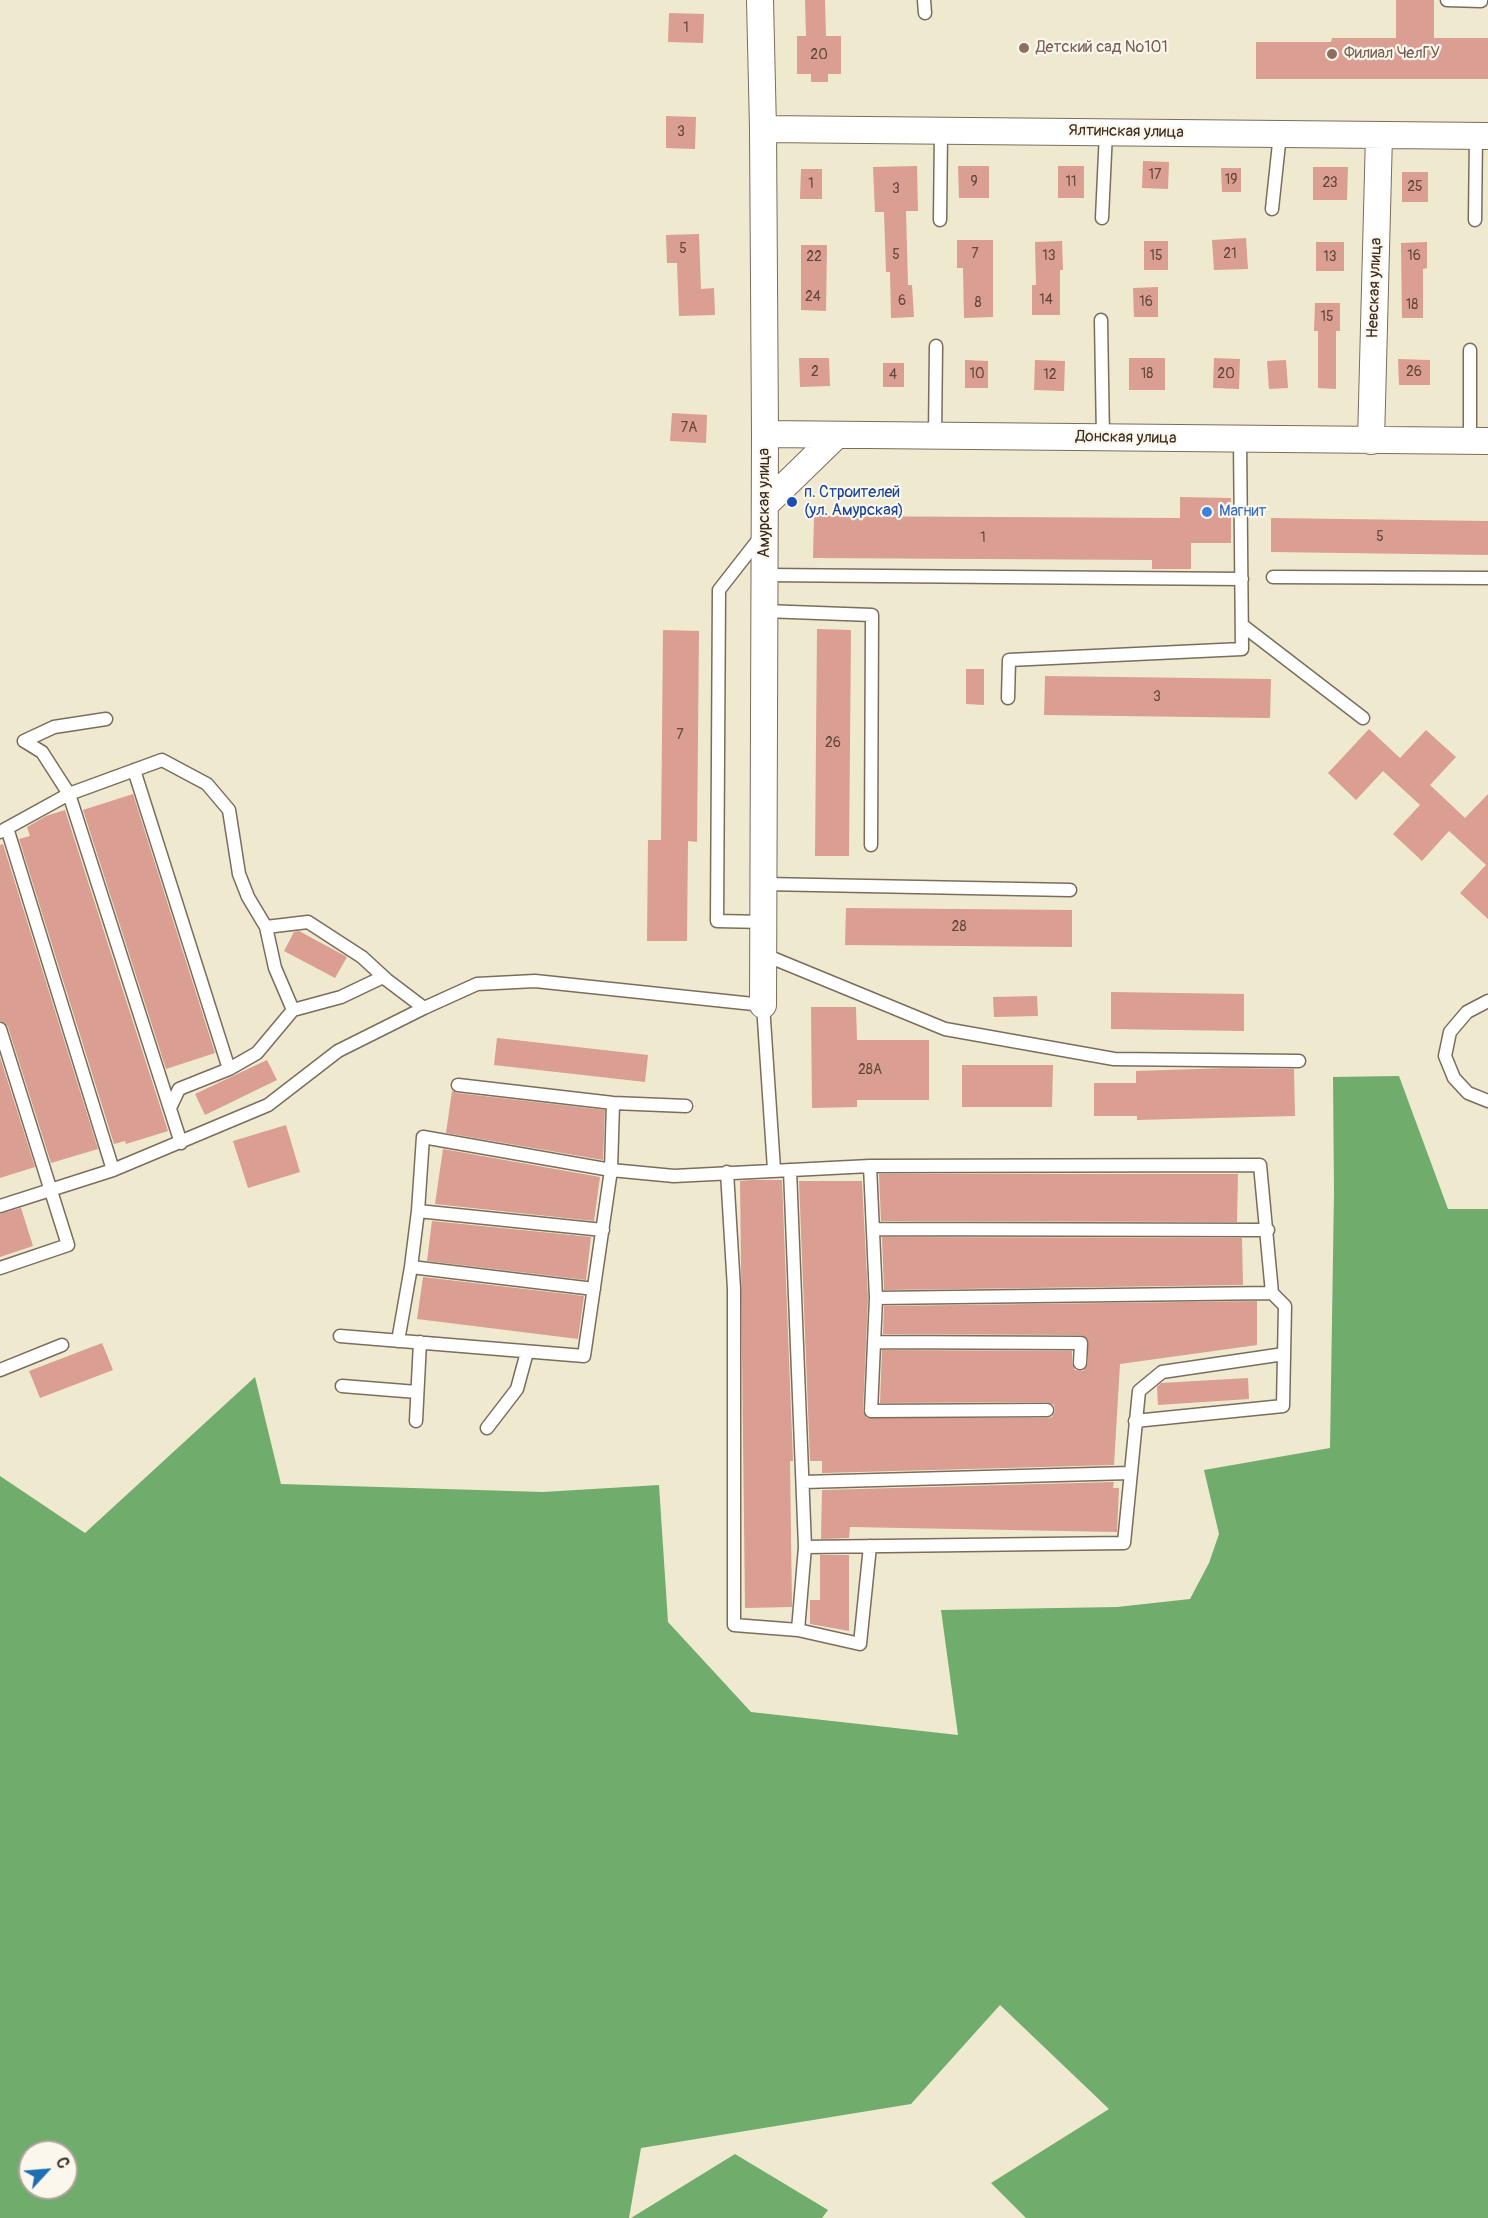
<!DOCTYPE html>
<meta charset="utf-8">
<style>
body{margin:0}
#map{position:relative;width:1488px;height:2218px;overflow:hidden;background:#efe9d0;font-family:Pangolin,sans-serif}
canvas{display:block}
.north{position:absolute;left:18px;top:2140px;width:60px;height:60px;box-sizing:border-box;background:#fbf7ec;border:2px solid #aea59a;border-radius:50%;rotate:64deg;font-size:16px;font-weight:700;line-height:24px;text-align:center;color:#3b2a1e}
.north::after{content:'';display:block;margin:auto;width:21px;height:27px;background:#1f6fb2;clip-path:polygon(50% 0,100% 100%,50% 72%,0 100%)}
</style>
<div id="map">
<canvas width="1488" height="2218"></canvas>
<div class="north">С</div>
</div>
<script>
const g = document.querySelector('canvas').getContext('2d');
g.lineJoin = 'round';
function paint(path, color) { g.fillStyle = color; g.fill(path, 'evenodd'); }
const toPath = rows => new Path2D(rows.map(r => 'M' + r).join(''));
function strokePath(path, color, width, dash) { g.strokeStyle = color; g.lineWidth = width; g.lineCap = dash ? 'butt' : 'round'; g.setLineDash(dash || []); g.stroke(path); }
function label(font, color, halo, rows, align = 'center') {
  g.font = font + ' Pangolin,sans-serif'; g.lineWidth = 4.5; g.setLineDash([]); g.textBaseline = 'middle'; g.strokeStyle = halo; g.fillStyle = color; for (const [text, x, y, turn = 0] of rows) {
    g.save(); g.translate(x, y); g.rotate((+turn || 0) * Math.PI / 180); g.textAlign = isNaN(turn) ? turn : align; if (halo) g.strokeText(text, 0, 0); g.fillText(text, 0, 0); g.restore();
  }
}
const forest = toPath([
 [1399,1076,1448,1209,1488,1209,1488,2218,1026,2218,991,2183,1109,2109,1000,2005,911,2104,641,2148,629,2218,0,2218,0,1476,85,1533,255,1377,281,1484,543,1492,659,1485,668,1622,751,1712,958,1735,941,1610,1117,1607,1190,1599,1209,1563,1219,1534,1204,1470,1330,1448,1334,1192,1333,1077],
 [30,2152,66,2152,66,2188,30,2188],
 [735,2154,828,2210,822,2218,631,2218]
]);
const building = toPath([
 [805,0,825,0,826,36,841,36,841,74,828,74,828,82,811,82,811,74,797,74,797,36,806,36],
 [1396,0,1434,0,1434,38,1488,38,1488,79,1256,79,1256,42,1331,42,1332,38,1396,38],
 [669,13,704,14,703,43,668,42],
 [666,116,696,117,695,149,666,148],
 [1143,161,1169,162,1168,189,1142,188],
 [917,166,918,211,906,211,908,285,912,285,914,317,891,318,890,272,886,272,884,212,875,212,873,167],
 [958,166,989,166,989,198,959,198],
 [1058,166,1084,166,1084,198,1058,198],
 [1313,167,1348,167,1347,200,1313,200],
 [1221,168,1241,168,1241,192,1222,192],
 [801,169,822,169,822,199,800,199],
 [1402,172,1428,172,1428,202,1402,202],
 [699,234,701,289,714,288,715,315,679,316,677,263,667,263,666,235],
 [1246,238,1248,269,1214,270,1212,240],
 [957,240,993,240,993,317,964,318,963,268,957,268],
 [1062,241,1063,270,1060,270,1060,315,1032,315,1032,285,1036,285,1035,242],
 [1144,241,1168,241,1168,270,1144,270],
 [1316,242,1344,242,1344,271,1316,271],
 [1427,242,1427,268,1423,269,1423,318,1402,318,1401,243],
 [801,245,827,245,826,311,801,310],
 [1158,287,1158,317,1134,317,1133,288],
 [1315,303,1340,303,1340,331,1336,331,1336,389,1318,388,1318,331,1314,331],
 [799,358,829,358,830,386,800,387],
 [1129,358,1165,358,1165,390,1129,390],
 [1214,358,1240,359,1239,389,1213,388],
 [1398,359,1430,360,1430,385,1399,385],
 [965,360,988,361,988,388,965,388],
 [1035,360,1065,361,1064,391,1034,390],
 [1286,360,1288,388,1269,389,1267,361],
 [883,363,904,363,904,387,883,387],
 [672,413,707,415,706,443,670,441],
 [1180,497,1231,498,1231,543,1191,543,1191,569,1152,569,1152,560,813,558,814,516,1180,518],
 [1271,518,1488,521,1488,555,1271,552],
 [817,629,851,630,849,856,815,856],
 [663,630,699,631,697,842,688,841,687,941,647,941,648,840,661,840],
 [966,669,984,669,984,705,966,704],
 [1045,676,1271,679,1270,718,1044,715],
 [1369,729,1400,758,1426,730,1456,757,1430,785,1465,818,1488,794,1488,919,1460,893,1486,865,1449,831,1422,861,1393,834,1420,805,1383,771,1356,800,1328,773],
 [133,794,215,1053,166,1069,83,810],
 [65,810,168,1131,126,1144,125,1141,114,1144,19,839,30,836,27,827,46,816],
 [3,844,98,1149,51,1163,8,1027,5,1023,0,1021,0,845],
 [846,908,1072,910,1072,947,845,945],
 [299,931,347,957,335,978,284,951,294,932],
 [1111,992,1244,994,1244,1031,1111,1029],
 [1037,996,1038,1016,994,1017,993,997],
 [811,1007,856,1007,857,1040,929,1040,929,1100,857,1100,857,1107,812,1108],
 [497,1038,648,1055,645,1082,494,1065],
 [0,1057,35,1167,0,1178],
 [267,1060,277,1080,205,1115,195,1094],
 [962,1065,1053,1065,1052,1107,962,1107],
 [1228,1068,1294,1069,1295,1116,1137,1120,1137,1116,1094,1116,1094,1083,1136,1083,1136,1071],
 [452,1091,457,1093,605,1110,603,1160,446,1133],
 [286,1125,300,1172,248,1188,233,1141],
 [443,1149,600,1177,594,1221,435,1204],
 [879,1174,1238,1174,1237,1222,881,1221],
 [752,1180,782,1180,793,1461,790,1461,792,1607,745,1608,740,1181],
 [799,1181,862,1181,868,1298,863,1411,867,1418,1047,1418,1052,1417,1055,1411,1054,1405,1047,1402,880,1403,882,1350,1072,1351,1072,1363,1075,1370,1083,1371,1088,1363,1088,1340,1081,1335,883,1334,884,1306,1257,1301,1257,1345,1120,1364,1114,1465,822,1473,822,1461,810,1461],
 [21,1208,33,1246,0,1257,0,1214],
 [432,1221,591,1237,586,1280,427,1261],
 [882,1237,1242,1238,1243,1285,884,1290],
 [423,1277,584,1296,578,1339,417,1319],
 [102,1343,113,1370,40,1398,29,1371],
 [1248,1378,1249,1399,1158,1405,1157,1387,1161,1383],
 [1114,1482,1113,1488,1119,1488,1117,1532,850,1527,849,1538,821,1539,822,1490],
 [820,1555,849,1555,849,1631,810,1624,810,1600,820,1600]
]);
const service = toPath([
 [924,0,925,13],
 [1447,0,1481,1],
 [1272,209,1280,134],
 [1102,218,1106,132],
 [940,220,941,131],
 [1475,220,1476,135],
 [1101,320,1103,438],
 [935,436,936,346],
 [1470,441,1470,350],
 [762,535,719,590,717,921,765,922],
 [764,575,1242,579],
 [1273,577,1488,578],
 [764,611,872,615,871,845],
 [1242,625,1363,718],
 [1008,698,1009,660,1242,649,1240,439],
 [24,741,42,752,69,794,181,1143],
 [24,741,54,727,106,719],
 [134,770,229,1069],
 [7,828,113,1170],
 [0,832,69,794,162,760,207,784,229,810,239,874,248,897,266,927,275,968,293,1010],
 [765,884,1070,890],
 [266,927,308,922,362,957,387,980,424,1008],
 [765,955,945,1029,1114,1059,1299,1061],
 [1488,1001,1467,1012,1450,1032,1445,1056,1454,1078,1468,1093,1488,1101],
 [0,1029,68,1245,0,1268],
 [458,1085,613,1103,686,1106],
 [170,1108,179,1089,229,1069,257,1053,293,1010,341,997,383,977],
 [870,1166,876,1298,871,1411,1047,1410],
 [790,1170,805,1547,798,1630],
 [727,1172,734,1289,734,1625,798,1630,860,1644,870,1546],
 [0,1206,113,1170,268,1105,338,1051,424,1008,477,984,535,981,763,1005,774,1169],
 [418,1211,603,1230],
 [873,1229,1268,1230],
 [411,1267,594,1289],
 [876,1298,1272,1293,1285,1306,1283,1406,1135,1421],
 [340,1336,584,1356,611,1170,613,1103],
 [398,1341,411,1267,418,1211,423,1137,611,1170,674,1176,870,1166,1260,1165,1272,1293],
 [874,1342,1081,1343,1080,1363],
 [0,1370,62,1345],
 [342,1386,417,1392],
 [416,1421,420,1342],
 [487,1428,517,1389,527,1352],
 [803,1482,1130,1473],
 [805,1547,1124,1543,1139,1391,1162,1372,1284,1354]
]);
const minor = toPath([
 [760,0,763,129,765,434,763,1005],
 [763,129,1488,136],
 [765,434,1488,441],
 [1371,441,1379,135],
 [765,505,837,435]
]);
const markers = [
 [1024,48,6,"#8d6e63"],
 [1332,54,6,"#8d6e63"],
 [792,502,6,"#1a4fb4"],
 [1207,512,6,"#3f7fe0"]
];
const numberNames = [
 ["1",686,28],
 ["20",819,55],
 ["3",681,132],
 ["17",1155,175],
 ["19",1231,180],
 ["9",974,182],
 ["11",1071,182],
 ["23",1330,183],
 ["1",811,184],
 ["25",1415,187],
 ["3",896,189],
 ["5",683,249],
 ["7",975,254],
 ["21",1230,254],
 ["5",896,255],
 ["13",1049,256],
 ["15",1156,256],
 ["16",1414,256],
 ["22",814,257],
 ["13",1330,257],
 ["24",813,297],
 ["14",1046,300],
 ["6",902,301],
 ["16",1146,302],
 ["8",978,303],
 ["18",1412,305],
 ["15",1327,317],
 ["2",815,372],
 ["26",1414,372],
 ["10",977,374],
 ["18",1147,374],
 ["20",1226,374],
 ["4",893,375],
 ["12",1050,375],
 ["7А",689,428],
 ["5",1380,537],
 ["1",983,538],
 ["3",1157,697],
 ["7",680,735],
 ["26",833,743],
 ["28",959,927],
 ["28А",870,1070]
];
const educationNames = [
 ["Детский сад №101",1036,48],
 ["Филиал ЧелГУ",1344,54]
];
const streetNames = [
 ["Ялтинская улица",1126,132,1],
 ["Невская улица",1375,288,-88],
 ["Донская улица",1126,438,1],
 ["Амурская улица",765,503,-90]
];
const transitNames = [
 ["п. Строителей",804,493],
 ["(ул. Амурская)",804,511]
];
const shopNames = [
 ["Магнит",1219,512]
];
paint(forest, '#70ac6c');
paint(building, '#da9e92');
strokePath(service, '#7a6d5c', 15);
strokePath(minor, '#7a6d5c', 28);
strokePath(service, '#fff', 12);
strokePath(minor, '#fff', 26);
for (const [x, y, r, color] of markers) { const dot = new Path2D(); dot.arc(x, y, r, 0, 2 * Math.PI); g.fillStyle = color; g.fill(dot); strokePath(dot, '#fbf7ec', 2); }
label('14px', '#63473b', null, numberNames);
label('16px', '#785e54', '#fbf7ec', educationNames, 'left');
label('16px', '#3b2a1e', '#fbf7ec', streetNames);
label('16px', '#164399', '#fbf7ec', transitNames, 'left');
label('16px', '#366cbe', '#fbf7ec', shopNames, 'left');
</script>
